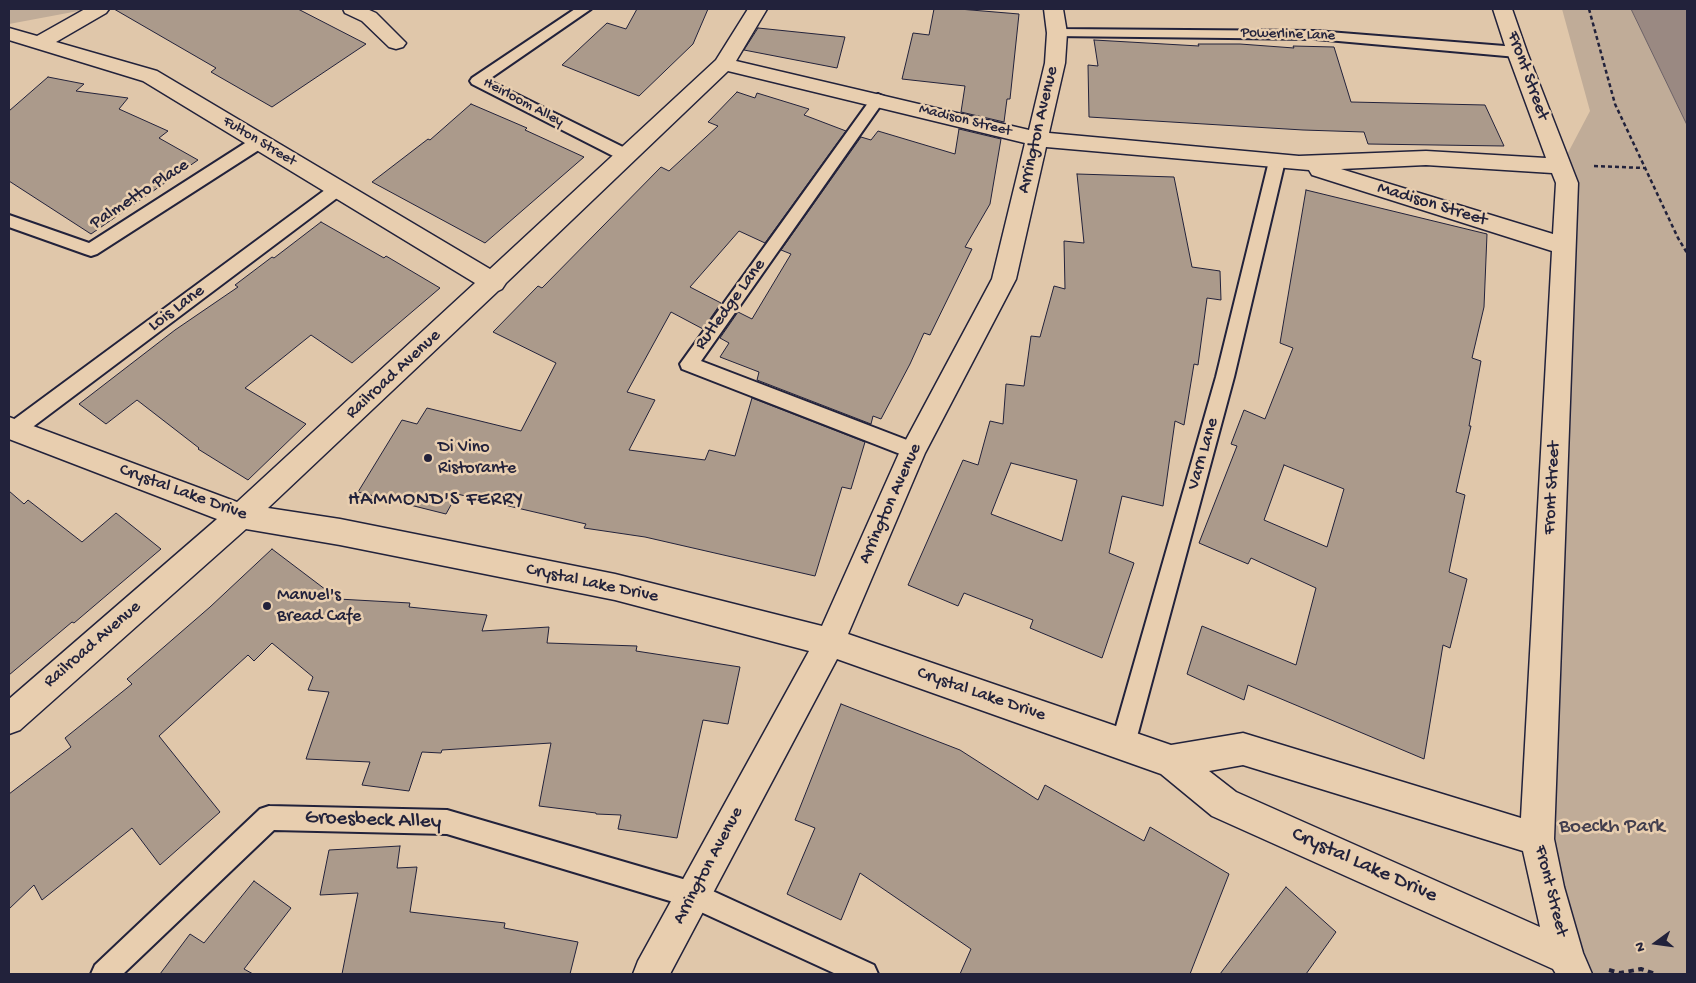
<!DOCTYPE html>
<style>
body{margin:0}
#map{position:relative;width:1696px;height:983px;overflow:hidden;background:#e0c7aa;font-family:"Gochi Hand",sans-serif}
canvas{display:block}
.frame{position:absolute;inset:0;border:10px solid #22223b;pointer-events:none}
.north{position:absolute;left:1631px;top:918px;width:50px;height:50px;-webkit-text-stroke:4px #e8ceaf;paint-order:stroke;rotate:256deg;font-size:14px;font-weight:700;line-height:20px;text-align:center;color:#22223b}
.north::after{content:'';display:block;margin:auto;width:18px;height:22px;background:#22223b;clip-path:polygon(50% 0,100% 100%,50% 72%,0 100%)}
</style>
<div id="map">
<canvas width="1696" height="983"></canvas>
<div class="frame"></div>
<div class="north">N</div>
</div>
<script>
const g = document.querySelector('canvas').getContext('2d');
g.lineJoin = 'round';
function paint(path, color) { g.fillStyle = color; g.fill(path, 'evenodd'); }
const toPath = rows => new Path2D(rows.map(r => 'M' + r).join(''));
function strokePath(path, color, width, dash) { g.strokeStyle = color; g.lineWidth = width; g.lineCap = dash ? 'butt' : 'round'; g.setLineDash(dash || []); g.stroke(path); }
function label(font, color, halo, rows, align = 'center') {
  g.font = font + ' "Gochi Hand",sans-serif'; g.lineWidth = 5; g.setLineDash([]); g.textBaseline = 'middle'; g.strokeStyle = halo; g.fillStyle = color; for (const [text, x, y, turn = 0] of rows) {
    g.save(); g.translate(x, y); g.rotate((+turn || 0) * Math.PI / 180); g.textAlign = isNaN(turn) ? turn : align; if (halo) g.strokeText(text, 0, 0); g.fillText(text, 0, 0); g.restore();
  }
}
const green = toPath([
 [9,9,89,9,9,24],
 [1562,9,1631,9,1687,125,1687,974,1574,974,1566,956,1547,887,1561,166,1590,111]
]);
const water = toPath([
 [1631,9,1687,9,1687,125,1631,9]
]);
const building = toPath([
 [114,9,298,9,366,44,272,107,211,72,216,68,114,9],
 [637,9,708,9,693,44,639,96,562,65,607,23,626,29,637,9],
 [934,9,959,9,1019,14,1010,99,1007,99,1004,122,961,112,965,86,902,79,913,33,929,35,934,9],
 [758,28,845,37,837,68,744,50,758,28],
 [1094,40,1199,46,1198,44,1240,44,1294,48,1293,46,1334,47,1351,102,1485,105,1504,146,1368,144,1364,132,1303,130,1089,117,1088,65,1098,66,1094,40],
 [48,77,84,84,76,91,128,98,119,109,168,131,159,138,198,160,91,234,9,181,9,111,48,77],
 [737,92,755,98,757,93,809,109,804,115,846,131,765,243,739,231,690,287,721,303,703,329,671,312,627,392,655,400,629,450,705,460,709,450,735,456,752,398,865,442,851,489,842,487,815,576,645,537,584,528,586,524,457,494,446,514,358,492,402,420,417,424,427,408,521,431,556,363,493,332,538,286,542,288,661,167,669,171,718,126,708,122,737,92],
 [471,104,527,128,525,130,584,157,485,243,372,182,428,139,430,140,471,104],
 [959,129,1001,139,990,204,965,247,972,249,930,335,924,333,910,364,881,419,873,416,871,424,757,380,759,372,720,357,729,343,720,338,738,312,752,319,791,254,781,250,861,137,871,140,878,131,955,154,959,129],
 [1077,174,1174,177,1192,267,1220,271,1221,300,1207,298,1198,365,1194,364,1184,425,1175,421,1163,506,1122,496,1109,553,1134,563,1102,658,1030,628,1033,620,964,593,958,606,908,585,963,460,978,465,990,421,1003,424,1006,384,1024,386,1031,336,1040,337,1054,286,1065,289,1064,241,1084,243,1077,174],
 [1011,463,1077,480,1062,541,991,514,1011,463],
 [1306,190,1487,234,1484,307,1472,358,1481,361,1469,426,1471,426,1456,492,1465,495,1449,572,1467,579,1450,648,1443,645,1424,759,1248,685,1244,700,1187,674,1202,626,1296,665,1316,588,1251,558,1248,564,1199,543,1237,446,1231,444,1244,410,1265,419,1293,348,1280,343,1306,190],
 [1284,465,1344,489,1327,547,1264,520,1284,465],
 [321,222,384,258,386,256,440,288,352,363,311,335,245,388,306,424,248,480,198,449,199,448,137,400,106,424,79,404,175,330,238,287,235,285,272,257,274,258,321,222],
 [9,491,24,504,28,500,82,542,116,513,161,549,74,623,72,622,9,675,9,491],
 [272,549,338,599,410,603,409,607,487,615,482,631,549,627,547,643,637,646,636,651,740,667,728,724,703,720,677,838,618,829,621,815,596,814,596,813,539,806,551,743,442,750,441,753,422,752,409,791,362,785,370,762,306,759,329,692,308,690,313,677,272,643,254,661,248,655,159,736,220,812,160,865,132,828,42,900,34,885,9,909,9,794,71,747,65,738,132,684,127,679,210,607,272,549],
 [841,704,960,750,1038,800,1045,785,1144,841,1150,827,1229,874,1190,974,960,974,971,949,860,873,841,920,787,894,815,828,795,820,841,704],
 [400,846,397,868,417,867,410,912,505,923,504,928,578,942,570,974,342,974,358,893,320,895,329,850,400,846],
 [254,881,291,908,244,969,253,974,160,974,190,934,204,943,254,881],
 [1286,887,1336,932,1306,974,1220,974,1286,887]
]);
const pathFar1 = toPath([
 [1589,9,1615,104,1678,238,1687,253],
 [1594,166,1644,168]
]);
const path = toPath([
 [1609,970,1620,973,1641,969,1656,974]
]);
const lane = toPath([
 [575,9,591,9,488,80,633,152,635,156,633,160,627,161,621,160,472,84,470,81,472,78,575,9],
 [1057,29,1316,31,1517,47,1522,49,1524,52,1522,55,1517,57,1316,39,1052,36,1050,33,1052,30,1057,29],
 [878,94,883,96,886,99,883,102,701,361,920,445,923,451,920,457,913,459,682,369,680,364,873,96,878,94],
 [259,137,265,138,267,142,265,146,97,254,91,256,85,254,9,227,9,215,89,243,253,138,259,137],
 [1277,156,1283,157,1285,161,1234,377,1135,744,1131,752,1123,756,1115,752,1111,744,1216,377,1269,161,1271,157,1277,156],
 [339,182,345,184,347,188,345,192,22,435,15,437,9,435,9,423,333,184,339,182],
 [269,806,447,810,693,882,874,965,878,974,836,974,690,907,447,834,274,830,123,974,91,974,95,965,260,809,269,806]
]);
const street = toPath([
 [85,9,109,9,106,13,56,42,157,71,490,269,716,60,748,9,767,9,736,61,1029,130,1045,63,1047,33,1044,9,1063,9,1067,33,1065,63,1049,133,1299,156,1426,151,1546,158,1507,52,1493,9,1512,9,1527,52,1578,183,1554,839,1564,887,1583,953,1592,974,1556,974,1553,969,1212,816,1161,774,837,659,670,974,633,974,638,961,809,651,615,600,340,545,246,529,20,730,9,734,9,699,217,519,9,439,9,417,237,502,475,283,143,81,9,40,9,28,37,36,85,9],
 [728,71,1025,143,992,279,900,451,822,626,615,574,340,519,268,508,498,291,502,289,506,283,728,71],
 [1046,147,1309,170,1312,175,1552,251,1521,818,1243,733,1171,745,848,634,925,453,1016,279,1046,147],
 [1426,165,1552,173,1556,183,1553,234,1341,169,1426,165],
 [1243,765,1523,851,1540,927,1236,792,1209,771,1243,765],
 [343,9,367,9,376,13,406,43,403,47,396,49,389,47,362,21,345,13,343,9]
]);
const markers = [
 [428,458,5,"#22223b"],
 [267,606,5,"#22223b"]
];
const farStreetnames = [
 ["Powerline Lane",1288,35,2],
 ["Heirloom Alley",523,103,28],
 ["Madison Street",965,121,14],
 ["Fulton Street",259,142,31]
];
const streetNames = [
 ["Front Street",1527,76,70],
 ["Arrington Avenue",1039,130,-77],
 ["Palmetto Place",140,195,-33],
 ["Madison Street",1432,205,17],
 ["Rutledge Lane",731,305,-54],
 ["Lois Lane",177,309,-37],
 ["Railroad Avenue",394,375,-43],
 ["Varn Lane",1204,454,-74],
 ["Front Street",1553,488,-87],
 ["Crystal Lake Drive",183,493,20],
 ["Arrington Avenue",891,504,-66],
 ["Crystal Lake Drive",592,584,12],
 ["Railroad Avenue",93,645,-41],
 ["Crystal Lake Drive",981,695,19],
 ["Arrington Avenue",709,866,-62],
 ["Front Street",1550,891,76]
];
const poiNames = [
 ["Di Vino",438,448],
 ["Ristorante",438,469],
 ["Manuel's",277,596],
 ["Bread Cafe",277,617]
];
const quarterNames = [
 ["HAMMOND'S FERRY",436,501]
];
const nearStreetnames = [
 ["Groesbeck Alley",373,821,2],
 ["Crystal Lake Drive",1364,866,24]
];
const nearParknames = [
 ["Boeckh Park",1612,828]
];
paint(green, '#c0ac98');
paint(water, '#9a8982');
strokePath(water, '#6a6066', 1);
paint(building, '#ab9a8b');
strokePath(building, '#22223b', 1);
strokePath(lane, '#22223b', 4);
strokePath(street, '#22223b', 3);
strokePath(pathFar1, '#22223b', 2.5, [4, 3]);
strokePath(path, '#22223b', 4, [5.5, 4.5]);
paint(lane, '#e8ceaf');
paint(street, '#e8ceaf');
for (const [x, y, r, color] of markers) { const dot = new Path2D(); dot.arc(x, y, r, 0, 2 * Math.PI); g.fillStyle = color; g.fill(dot); strokePath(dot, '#e8ceaf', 2); }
label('15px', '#22223b', '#e8ceaf', farStreetnames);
label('18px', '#22223b', '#e8ceaf', streetNames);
label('18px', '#22223b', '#e8ceaf', poiNames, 'left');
g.letterSpacing = '1px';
label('20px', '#22223b', '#e8ceaf', quarterNames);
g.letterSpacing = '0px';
label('21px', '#22223b', '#e8ceaf', nearStreetnames);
label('21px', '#423e4e', '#e8ceaf', nearParknames);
</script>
